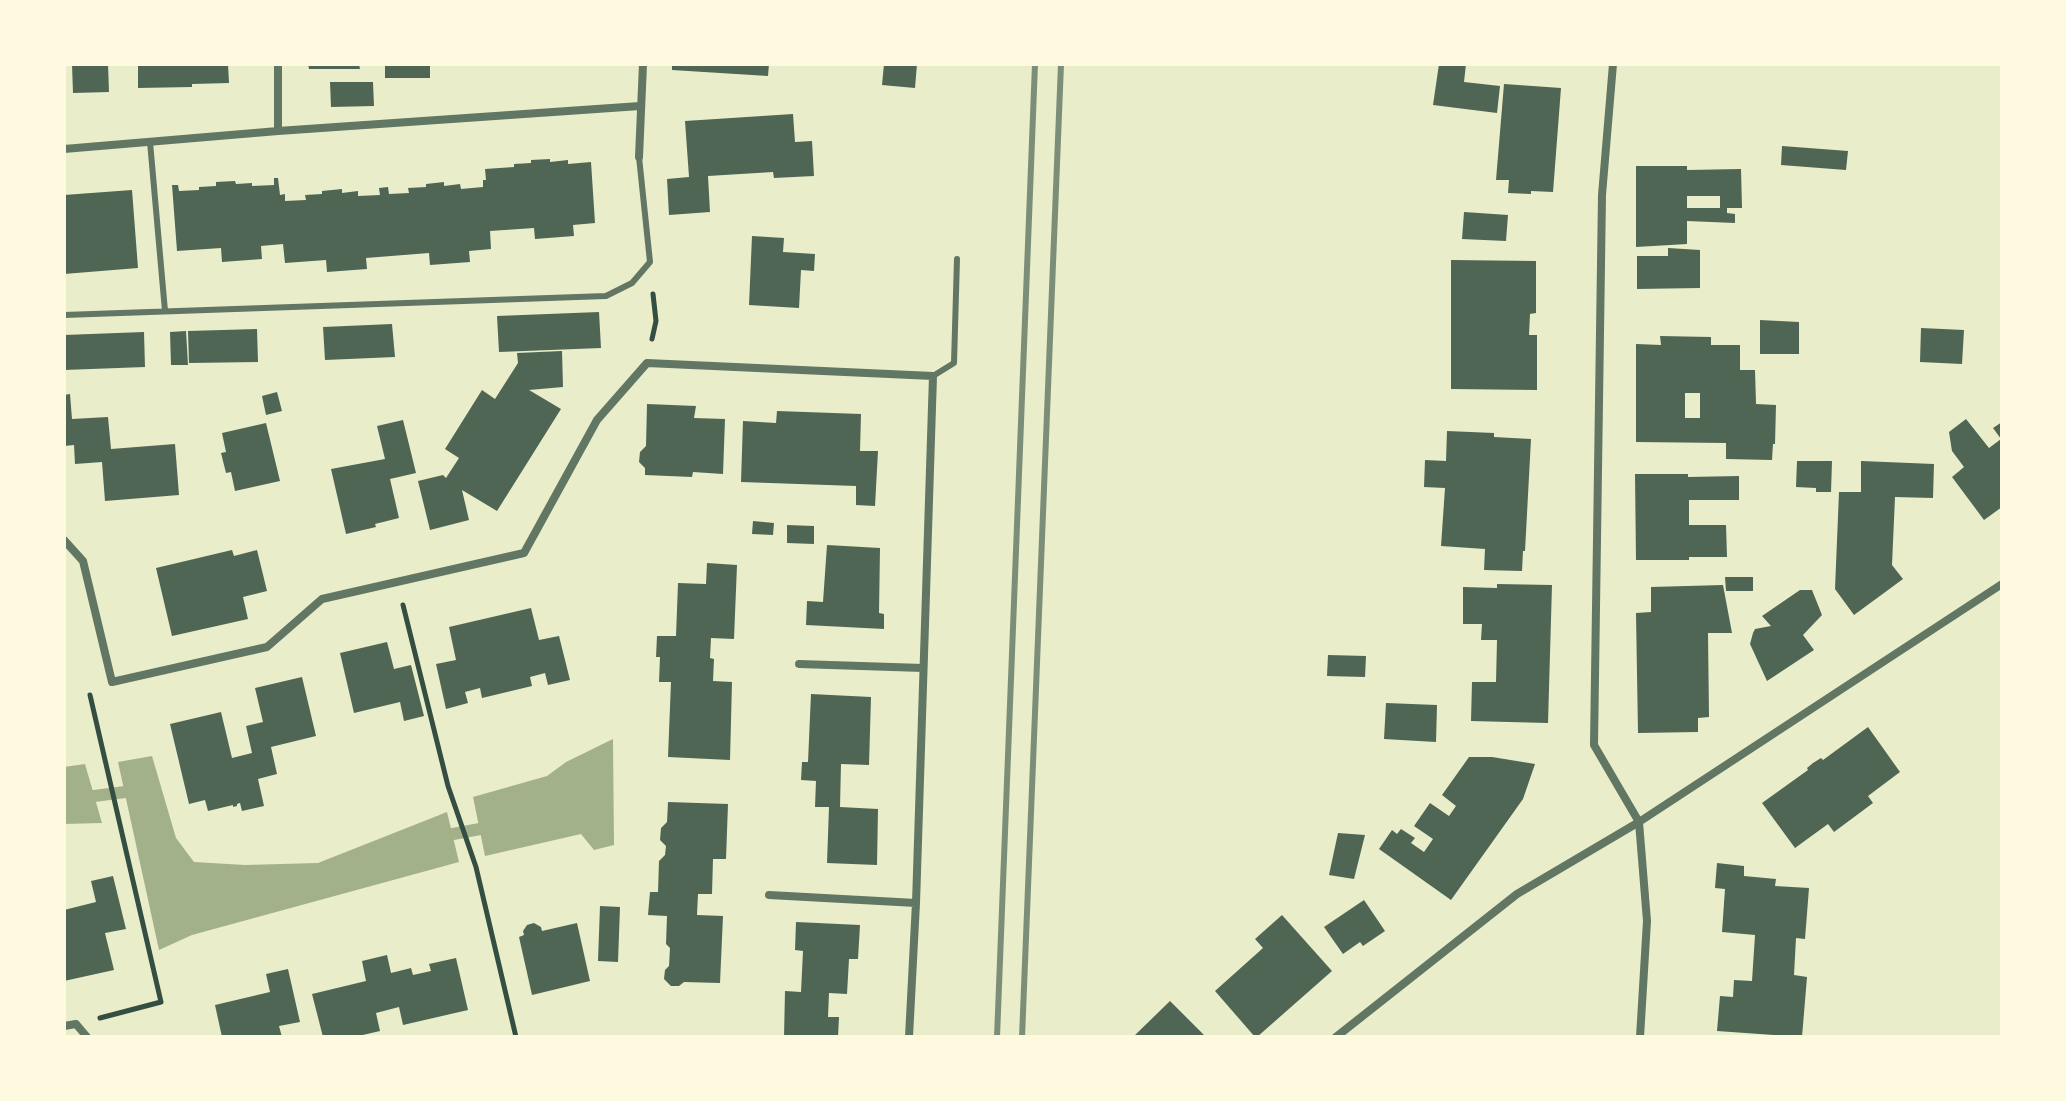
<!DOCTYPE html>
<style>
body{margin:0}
#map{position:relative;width:2066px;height:1101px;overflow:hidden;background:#e9edc9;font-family:Lora,serif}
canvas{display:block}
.frame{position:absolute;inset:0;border:66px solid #fefae0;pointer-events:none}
</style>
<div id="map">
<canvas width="2066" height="1101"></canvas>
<div class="frame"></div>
</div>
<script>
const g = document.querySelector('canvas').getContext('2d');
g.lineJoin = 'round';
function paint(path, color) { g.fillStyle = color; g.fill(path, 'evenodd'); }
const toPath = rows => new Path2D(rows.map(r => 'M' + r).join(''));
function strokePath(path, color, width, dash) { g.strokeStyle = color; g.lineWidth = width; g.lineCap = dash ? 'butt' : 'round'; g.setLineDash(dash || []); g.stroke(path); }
const water = toPath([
 [613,739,614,845,594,850,581,834,485,856,473,797,547,776,566,762],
 [152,756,176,838,194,862,245,865,318,863,447,812,459,862,192,935,159,950,118,762],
 [85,764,102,823,64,824,64,767]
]);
const stream = toPath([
 [94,796,125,792],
 [453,834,480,829]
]);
const building = toPath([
 [72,64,108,64,109,92,73,93],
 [138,64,228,64,229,83,192,84,192,87,138,88],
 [308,64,359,64,360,69,309,69],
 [385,64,430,64,430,78,385,78],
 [672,64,769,64,768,76,672,70],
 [884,64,917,64,915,88,882,85],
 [1439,64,1466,64,1464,82,1500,86,1497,113,1433,105],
 [330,82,373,82,374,106,331,107],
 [1504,84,1561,88,1553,192,1531,191,1531,194,1508,193,1509,180,1496,180],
 [793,114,795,142,812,141,814,176,774,178,773,172,708,176,710,212,669,215,667,179,689,177,685,121],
 [1782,146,1848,151,1846,170,1781,165],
 [550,159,550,162,568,160,568,164,591,162,595,223,573,225,574,236,535,239,534,228,490,231,491,249,469,251,470,262,430,265,429,253,366,258,367,269,327,272,326,260,285,263,283,244,261,246,262,259,222,262,221,248,177,251,172,185,178,185,179,191,199,190,199,187,216,186,216,182,235,181,236,184,252,183,252,186,274,185,274,178,278,178,280,195,285,194,285,201,306,200,305,195,322,194,322,191,342,189,342,193,358,191,358,196,380,195,379,188,388,187,389,194,409,193,408,188,426,187,426,184,444,182,444,186,460,184,461,189,483,187,483,180,486,180,485,169,514,167,514,164,531,163,531,160],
 [1636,166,1687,166,1687,170,1741,169,1742,208,1727,208,1727,213,1735,214,1735,223,1687,221,1687,244,1636,247],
 [1687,196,1720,196,1720,208,1687,208],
 [132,190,138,268,64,274,64,195],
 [1464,212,1508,215,1506,241,1462,239],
 [752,236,784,238,783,252,815,254,814,271,801,270,799,308,749,305],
 [1668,248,1700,250,1700,288,1637,289,1637,256,1668,256],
 [1451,260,1536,261,1536,313,1530,314,1529,335,1537,335,1537,390,1451,389],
 [599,312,601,348,499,352,497,316],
 [1760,320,1799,322,1799,354,1760,354],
 [392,324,395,357,325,360,323,327],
 [1921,328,1964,330,1962,364,1920,362],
 [257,329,258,362,189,363,188,331],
 [186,331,188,365,171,365,170,332],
 [144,332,145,367,64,370,64,335],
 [1660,336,1711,337,1711,345,1740,345,1740,370,1755,370,1756,404,1776,405,1775,444,1773,444,1772,460,1726,459,1726,443,1636,442,1636,344,1661,345],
 [1685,393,1700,393,1700,418,1685,418],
 [562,351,563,387,529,390,561,409,497,511,462,490,469,520,430,530,418,481,443,475,446,478,459,458,445,449,482,390,495,399,518,363,517,353],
 [277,392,282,411,266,415,262,396],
 [70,394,72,419,108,417,111,449,175,444,179,495,105,501,102,462,75,464,74,445,64,446,64,395],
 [647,404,696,406,694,418,725,419,723,474,693,472,692,477,645,475,645,468,639,462,640,452,646,446],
 [777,411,861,414,860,451,878,451,875,506,856,505,856,486,741,482,743,421,776,423],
 [1966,419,1989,448,2001,439,1993,428,2002,422,2002,507,1984,520,1952,477,1964,467,1952,451,1949,432],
 [403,420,416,473,390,479,399,518,375,524,376,527,346,534,331,469,385,459,377,426],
 [266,423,280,481,235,491,231,472,226,473,221,453,226,452,222,433],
 [1447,431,1494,433,1494,437,1531,439,1525,551,1523,551,1522,571,1484,570,1485,549,1441,546,1445,488,1424,487,1425,460,1446,461],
 [1797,461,1832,461,1831,492,1816,492,1816,488,1796,487],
 [1861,461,1934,464,1933,498,1895,497,1892,565,1903,579,1854,615,1835,589,1839,492,1861,492],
 [1635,474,1688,474,1688,477,1739,476,1739,500,1689,500,1689,525,1726,525,1727,557,1689,557,1689,560,1636,560],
 [753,521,774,523,773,535,752,534],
 [787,525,814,526,814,544,787,543],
 [827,545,880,548,879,613,884,614,884,629,806,625,807,601,823,602],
 [232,550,234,556,257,550,267,591,243,597,248,619,172,636,156,568],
 [707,563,737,565,734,639,711,638,710,658,714,659,713,681,732,682,730,760,668,757,671,682,659,682,660,657,656,657,657,636,676,636,678,583,706,584],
 [1725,577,1753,577,1753,591,1726,591],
 [1497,584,1552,585,1548,723,1471,721,1472,682,1496,682,1497,640,1481,640,1482,624,1463,624,1463,587,1497,588],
 [1723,585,1732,633,1708,633,1709,717,1698,718,1698,732,1638,733,1636,613,1651,612,1651,587],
 [1800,590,1812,590,1822,615,1803,635,1814,650,1767,681,1750,644,1753,633,1755,629,1771,626,1762,616],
 [531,608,539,640,559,636,570,680,548,685,545,673,530,677,532,686,482,698,480,688,465,692,468,703,446,709,436,664,456,660,449,627],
 [387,642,394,669,411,665,424,716,404,721,400,702,354,713,340,653],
 [1328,655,1366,656,1365,677,1327,676],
 [302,677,316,736,271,747,277,774,258,779,264,806,242,811,240,803,237,804,237,806,233,807,233,805,208,811,205,800,189,804,170,724,221,712,232,758,252,753,246,726,263,722,255,688],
 [811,694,871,697,869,765,841,764,840,807,878,809,877,865,827,863,829,807,815,807,816,781,801,780,802,762,808,762],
 [1386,703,1437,705,1436,742,1384,739],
 [1868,727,1900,772,1868,796,1873,803,1834,832,1828,824,1795,848,1762,803,1808,770,1807,768,1813,763,1821,758,1823,760],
 [1469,757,1492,757,1535,764,1523,799,1451,900,1379,849,1392,830,1397,834,1401,829,1415,838,1411,843,1424,852,1433,839,1414,826,1430,803,1449,816,1456,806,1442,795],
 [668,802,728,804,726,859,713,859,712,894,698,894,697,915,723,916,720,983,684,982,679,986,671,986,664,979,665,970,669,966,670,948,666,944,667,916,648,915,650,892,658,892,659,861,665,855,666,846,660,840,661,828,667,822],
 [1338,833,1365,835,1354,879,1329,875],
 [1717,863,1744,866,1744,876,1776,879,1775,886,1809,888,1805,939,1796,938,1794,975,1807,977,1802,1037,1717,1031,1720,996,1733,997,1734,980,1752,981,1755,935,1722,932,1725,889,1715,888],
 [113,876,126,929,105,933,114,970,64,981,64,910,96,902,91,881],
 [1364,900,1385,931,1363,946,1360,942,1343,954,1324,927],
 [600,906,620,907,618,962,598,961],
 [1282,915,1332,971,1257,1037,1255,1037,1215,991,1263,948,1255,939],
 [796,922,860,925,858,959,849,959,847,994,829,993,828,1017,839,1017,838,1037,784,1037,785,991,801,992,803,951,795,950],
 [534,923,541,927,542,931,577,923,590,981,532,995,519,937,524,935,523,931,527,925],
 [387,955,391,973,411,968,413,975,431,971,429,964,456,958,468,1010,403,1025,399,1007,376,1013,380,1031,354,1037,323,1037,312,994,366,981,362,961],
 [288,969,300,1022,279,1026,282,1037,222,1037,215,1005,270,992,266,974],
 [1170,1001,1206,1037,1133,1037]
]);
const path = toPath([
 [652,339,656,321,653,294],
 [403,605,448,786,476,867,516,1037],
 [90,695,161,1002,100,1018]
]);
const service = toPath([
 [150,142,165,311],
 [64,315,606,296,632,283,650,262,639,157],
 [933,376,954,363,957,259]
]);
const minor = toPath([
 [1613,64,1602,195,1594,745,1639,822,1647,921,1640,1037],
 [278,131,278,64],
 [64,149,278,131,640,106],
 [639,157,643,64],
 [64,540,83,561,112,682,267,647,322,599,524,553,597,420,647,363,933,376,916,903,909,1037],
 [799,664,923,668],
 [769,895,916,903],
 [64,1026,76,1024,87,1037],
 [1336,1037,1517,894,1639,822,2002,584]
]);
const rail = toPath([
 [997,1037,1035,64],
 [1022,1037,1061,64]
]);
paint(water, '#a3b18a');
strokePath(stream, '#a3b18a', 12);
paint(building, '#4f6655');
strokePath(path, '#344e41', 5);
strokePath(service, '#617663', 6);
strokePath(minor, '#617663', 8);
strokePath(rail, '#7c8e77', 6);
</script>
